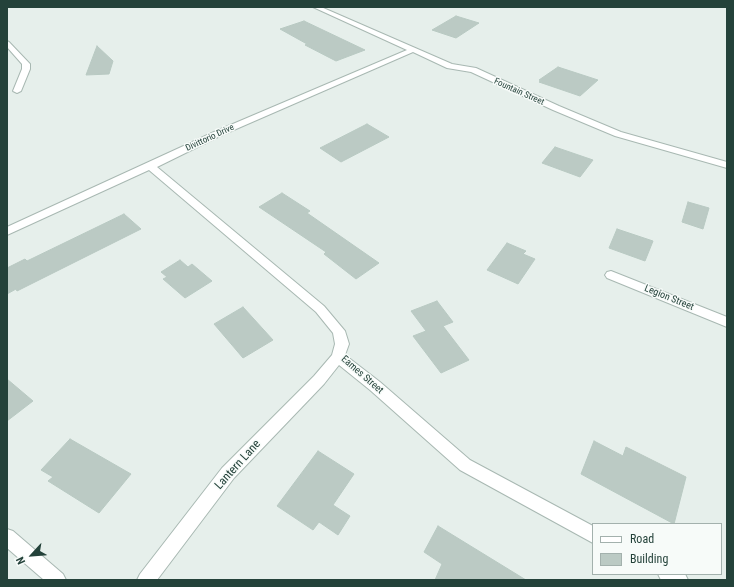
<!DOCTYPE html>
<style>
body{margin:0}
#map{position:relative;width:734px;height:587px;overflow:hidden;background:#e6efeb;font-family:"Roboto Condensed",sans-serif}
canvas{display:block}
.frame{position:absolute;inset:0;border:8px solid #24423a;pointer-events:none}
.legend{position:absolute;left:592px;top:523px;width:130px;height:52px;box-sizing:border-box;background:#f7fbf9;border:1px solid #a3b1ad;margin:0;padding:5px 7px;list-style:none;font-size:12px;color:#24423a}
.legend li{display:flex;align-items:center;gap:8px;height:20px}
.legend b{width:20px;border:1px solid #a3b1ad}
.north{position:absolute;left:12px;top:535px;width:40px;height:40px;-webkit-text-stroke:3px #f7fbf9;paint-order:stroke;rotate:244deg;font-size:11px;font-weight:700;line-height:16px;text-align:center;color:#24423a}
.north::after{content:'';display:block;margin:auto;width:14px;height:18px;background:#24423a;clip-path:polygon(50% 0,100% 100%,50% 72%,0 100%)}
</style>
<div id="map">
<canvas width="734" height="587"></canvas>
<div class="frame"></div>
<ul class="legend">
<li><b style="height:5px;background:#fff"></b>Road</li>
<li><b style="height:11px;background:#bbcac4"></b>Building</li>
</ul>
<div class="north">N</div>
</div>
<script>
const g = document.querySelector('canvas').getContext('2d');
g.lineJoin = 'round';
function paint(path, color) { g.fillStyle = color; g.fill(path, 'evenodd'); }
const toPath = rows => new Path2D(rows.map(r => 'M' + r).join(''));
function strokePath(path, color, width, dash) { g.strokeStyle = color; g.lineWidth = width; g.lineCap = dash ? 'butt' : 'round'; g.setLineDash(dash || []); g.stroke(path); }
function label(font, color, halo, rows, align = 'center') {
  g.font = font + ' "Roboto Condensed",sans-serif'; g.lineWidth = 3; g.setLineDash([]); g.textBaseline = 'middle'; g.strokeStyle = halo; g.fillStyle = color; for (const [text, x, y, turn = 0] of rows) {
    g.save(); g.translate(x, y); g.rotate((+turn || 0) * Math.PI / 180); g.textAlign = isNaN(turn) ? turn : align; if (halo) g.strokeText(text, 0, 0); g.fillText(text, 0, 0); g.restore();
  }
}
const building = toPath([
 [456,16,479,23,456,38,432,30,456,16],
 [304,21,365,50,336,61,305,45,307,44,280,29,304,21],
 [97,46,113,61,109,74,86,75,97,46],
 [558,67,598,80,580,96,539,82,541,81,539,80,558,67],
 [367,124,389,137,341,162,320,148,367,124],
 [555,147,593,160,580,177,542,163,555,147],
 [282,193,310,211,307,213,379,263,356,279,324,254,326,252,259,207,282,193],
 [688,202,709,208,703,229,682,222,688,202],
 [124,214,141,229,17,291,16,289,7,294,7,268,25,259,27,261,124,214],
 [617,229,653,241,645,261,609,248,617,229],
 [507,243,526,251,523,254,535,259,518,284,487,270,507,243],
 [180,260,188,267,192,264,212,281,185,298,163,279,167,277,161,272,180,260],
 [437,301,453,322,443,326,469,360,441,373,413,336,426,331,411,311,437,301],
 [243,307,273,340,243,358,214,324,243,307],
 [7,379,33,401,7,421,7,379],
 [70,439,131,474,99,513,48,481,53,477,41,470,70,439],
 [594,441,623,456,626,447,686,477,674,524,581,474,594,441],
 [318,451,354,474,333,505,350,516,338,535,319,522,313,530,277,506,318,451],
 [438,526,526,580,435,580,442,564,424,552,438,526]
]);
const minor = toPath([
 [313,7,321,7,452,64,476,68,559,106,621,132,727,162,727,168,615,136,553,110,471,72,447,68,413,52,220,136,157,167,324,306,345,331,349,344,345,355,380,382,470,460,593,526,593,543,460,470,370,390,339,365,324,384,234,478,157,580,137,580,140,574,222,468,314,376,332,355,335,344,333,333,316,312,149,170,7,235,7,227,214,132,407,50,313,7],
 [7,41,9,42,30,64,30,69,21,91,17,93,13,91,22,69,22,64,7,47,7,41],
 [611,271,727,317,727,327,607,278,605,275,607,272,611,271],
 [7,529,13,531,63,574,66,580,44,580,7,548,7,529],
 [658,574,685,574,688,580,661,580,658,574]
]);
const farStreetnames = [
 ["Fountain Street",519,92,24],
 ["Divittorio Drive",210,138,-25]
];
const streetNames = [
 ["Legion Street",669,298,22],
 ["Eames Street",362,375,41]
];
const nearStreetnames = [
 ["Lantern Lane",238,465,-48]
];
paint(building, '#bbcac4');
strokePath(building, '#b8c9c2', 1);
strokePath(minor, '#a8b8b2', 2);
paint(minor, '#fff');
label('9px', '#24423a', '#f7fbf9', farStreetnames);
label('10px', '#24423a', '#f7fbf9', streetNames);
label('12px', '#24423a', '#f7fbf9', nearStreetnames);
</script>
